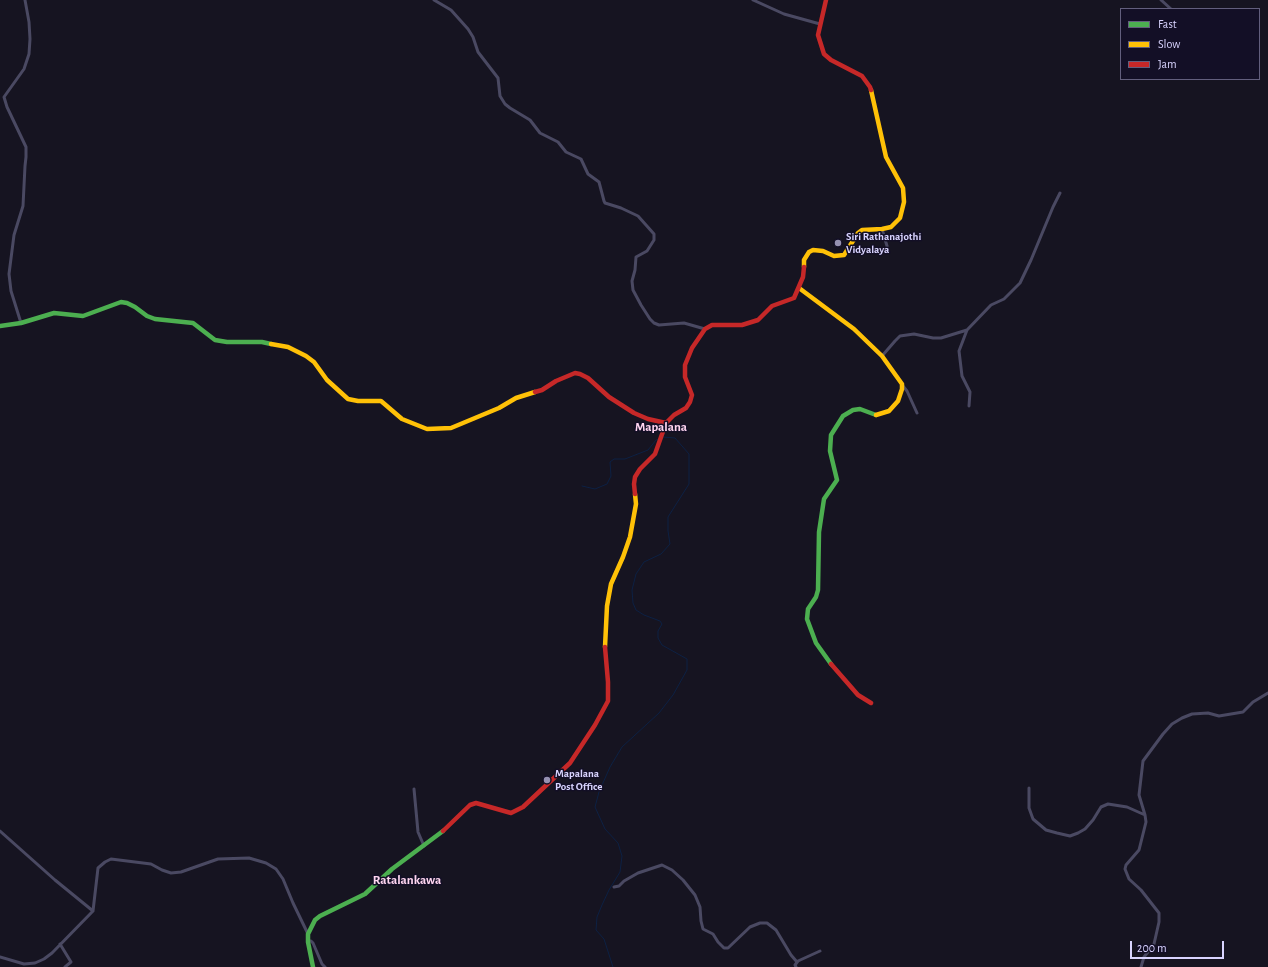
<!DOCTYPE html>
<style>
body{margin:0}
#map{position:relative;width:1268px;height:967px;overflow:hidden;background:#161421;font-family:"Alegreya Sans",sans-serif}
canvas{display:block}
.legend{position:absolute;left:1120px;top:8px;width:140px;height:72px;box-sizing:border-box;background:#130f26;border:1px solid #625e7d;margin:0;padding:5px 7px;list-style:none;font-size:12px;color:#d9d4ff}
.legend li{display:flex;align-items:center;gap:8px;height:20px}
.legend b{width:20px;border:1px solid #625e7d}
.scale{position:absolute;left:1130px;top:941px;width:94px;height:18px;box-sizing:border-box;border:2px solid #d9d4ff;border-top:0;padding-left:5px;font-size:12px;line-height:14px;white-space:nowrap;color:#d9d4ff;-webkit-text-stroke:3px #130f26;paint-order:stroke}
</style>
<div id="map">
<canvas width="1268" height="967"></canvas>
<ul class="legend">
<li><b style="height:5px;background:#4caf50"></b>Fast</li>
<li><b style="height:5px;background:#ffc107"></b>Slow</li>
<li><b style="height:5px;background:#c62828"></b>Jam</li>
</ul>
<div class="scale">200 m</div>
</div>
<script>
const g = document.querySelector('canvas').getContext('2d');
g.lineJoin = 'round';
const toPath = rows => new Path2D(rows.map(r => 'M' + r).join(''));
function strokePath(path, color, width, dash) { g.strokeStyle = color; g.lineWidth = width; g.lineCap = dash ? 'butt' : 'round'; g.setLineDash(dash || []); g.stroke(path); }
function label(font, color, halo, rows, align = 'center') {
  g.font = font + ' "Alegreya Sans",sans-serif'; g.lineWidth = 3; g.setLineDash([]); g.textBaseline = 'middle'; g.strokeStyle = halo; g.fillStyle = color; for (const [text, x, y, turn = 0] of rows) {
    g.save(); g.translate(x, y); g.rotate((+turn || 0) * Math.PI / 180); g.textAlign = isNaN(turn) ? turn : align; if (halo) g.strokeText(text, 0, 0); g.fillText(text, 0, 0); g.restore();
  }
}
const stream = toPath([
 [582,486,595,489,607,484,611,476,610,462,614,459,625,459,648,450,656,440,659,439],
 [613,967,604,939,596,930,597,917,602,905,609,890,620,872,622,856,618,843,605,829,595,807,599,792,610,767,622,747,659,713,673,695,687,670,687,659,662,645,658,638,658,631,662,624,660,621,644,615,636,610,633,603,632,590,636,574,644,562,661,554,670,544,668,531,668,517,689,484,689,454,675,438,663,437]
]);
const street = toPath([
 [434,0,451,10,468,29,473,37,478,52,498,78,500,96,505,104,510,108,530,120,540,133,558,142,566,152,581,159,588,174,599,182,604,201,605,203,621,208,638,216,654,234,654,240,647,251,636,257,635,270,632,281,633,290,641,305,650,319,654,323,659,325,684,323,705,329],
 [753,0,784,14,820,24],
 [1161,0,1171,9],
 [882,229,887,246],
 [21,323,11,291,9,274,14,235,23,206,25,166,26,157,26,147,7,107,4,97,24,69,29,54,30,39,29,22,25,0],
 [967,330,959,351,962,376,970,392,969,406],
 [882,356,895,341,900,336,914,334,933,338,941,338,967,330,991,305,1004,299,1020,283,1031,260,1053,207,1060,193],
 [903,386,907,391,917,413],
 [1029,788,1029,808,1033,819,1046,830,1057,833,1070,836,1078,833,1085,829,1093,820,1101,807,1108,804,1127,807,1145,815],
 [414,789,418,832,424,846],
 [0,831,55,880,93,911],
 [614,887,619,886,624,881,638,873,662,865,672,870,683,880,695,895,700,907,701,921,703,929,713,934,718,942,724,948,728,948,750,927,760,923,767,923,776,930,791,955,797,962],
 [308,942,308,941,311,941,313,943,322,964,325,967],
 [60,944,71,962,65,967],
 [0,957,24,964,35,963,44,959,52,953,93,911,98,868,105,862,111,859,151,864,162,870,171,873,181,872,218,859,249,858,266,863,276,869,283,879,293,903,308,934],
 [796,967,795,965,798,961,820,951],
 [1141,967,1144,957,1154,944,1159,922,1159,913,1141,890,1129,879,1125,869,1126,865,1139,850,1146,822,1145,815,1139,795,1143,761,1163,734,1172,724,1182,718,1192,714,1208,713,1219,716,1243,712,1253,702,1268,693]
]);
const fast = toPath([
 [0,326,21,323,54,313,83,316,121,302,127,303,135,307,147,316,155,319,193,323,215,340,227,342,262,342,271,344],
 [831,664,816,643,807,619,808,609,816,597,818,590,819,532,824,499,837,480,830,451,831,435,843,416,853,410,860,409,876,415],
 [313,967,308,942,308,934,315,920,320,916,365,894,392,869,443,831]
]);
const slow = toPath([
 [804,267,804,260,809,252,813,250,823,251,834,256,844,255,858,233,862,230,882,229,891,227,900,218,904,202,903,188,886,157,871,90],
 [799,288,854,329,882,356,902,384,902,389,898,401,889,411,876,415],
 [271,344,288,347,306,356,314,362,327,380,348,399,358,401,381,401,402,419,427,429,451,428,499,408,516,398,535,392],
 [605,647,607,606,611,584,623,557,630,537,636,504,635,494]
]);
const jam = toPath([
 [826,0,818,35,824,54,831,60,862,76,870,87,871,90],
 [535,392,542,390,556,381,575,373,580,374,588,378,609,397,634,413,648,419,666,423],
 [635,494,634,484,635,477,640,469,655,454,666,423,674,415,686,408,690,402,692,395,685,377,685,365,692,348,705,329,712,325,742,325,758,320,772,306,794,298,803,277,804,267],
 [831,664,858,695,871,703],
 [443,831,470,805,476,803,511,813,523,807,570,763,595,725,608,701,608,682,605,647]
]);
const markers = [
 [838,243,4,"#9591b1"],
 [547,780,4,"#9591b1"]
];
const poiNames = [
 ["Siri Rathanajothi",846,237],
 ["Vidyalaya",846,250],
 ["Mapalana",555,774],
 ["Post Office",555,787]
];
const quarterNames = [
 ["Mapalana",661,427],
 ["Ratalankawa",407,880]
];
strokePath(stream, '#0d2144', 1);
strokePath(street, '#4a4962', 3);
strokePath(fast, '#4caf50', 4.5);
strokePath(slow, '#ffc107', 4.5);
strokePath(jam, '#c62828', 4.5);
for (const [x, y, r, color] of markers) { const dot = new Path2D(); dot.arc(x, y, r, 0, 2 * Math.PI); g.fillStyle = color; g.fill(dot); strokePath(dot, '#130f26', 1.5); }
label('bold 11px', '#d9d4ff', '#130f26', poiNames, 'left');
label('bold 13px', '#ffd6f0', '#130f26', quarterNames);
</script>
